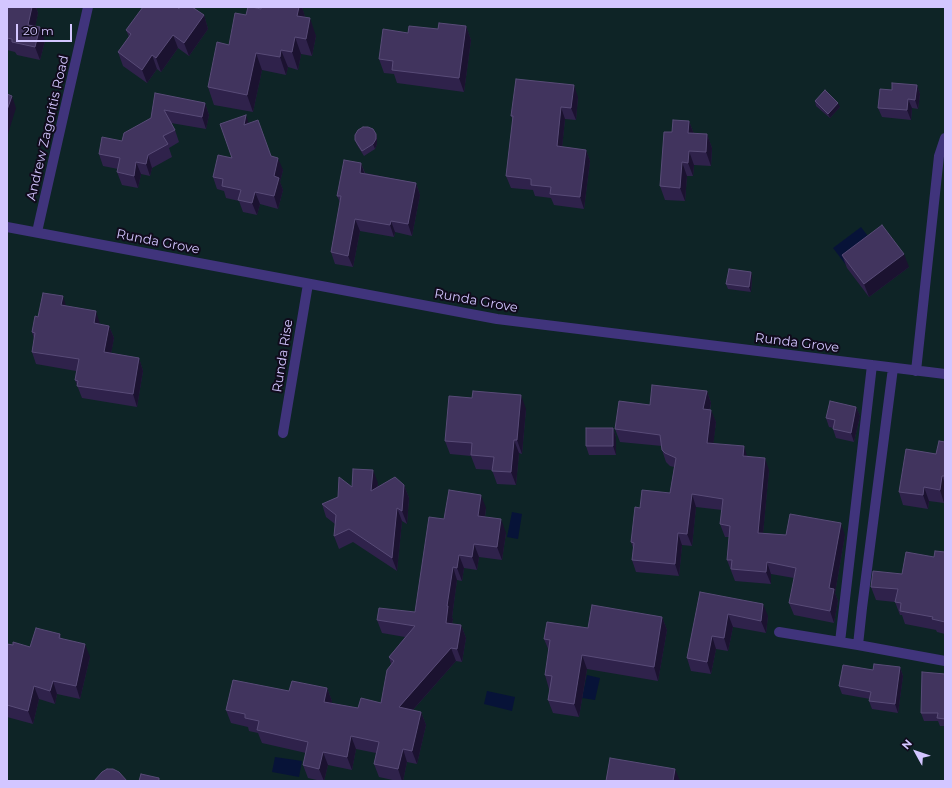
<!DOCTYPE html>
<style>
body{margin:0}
#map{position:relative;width:952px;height:788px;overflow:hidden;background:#100b1c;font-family:Montserrat,sans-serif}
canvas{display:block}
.frame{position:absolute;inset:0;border:8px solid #d3c6ff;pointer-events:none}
.north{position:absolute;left:896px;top:732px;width:40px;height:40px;-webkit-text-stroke:3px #100b1c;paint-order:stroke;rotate:310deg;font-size:11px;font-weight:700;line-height:16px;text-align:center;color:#d3c6ff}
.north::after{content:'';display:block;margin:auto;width:14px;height:18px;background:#d3c6ff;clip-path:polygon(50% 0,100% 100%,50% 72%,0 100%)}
.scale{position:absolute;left:16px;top:24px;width:56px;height:18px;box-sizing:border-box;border:2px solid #d3c6ff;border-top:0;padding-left:5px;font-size:12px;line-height:14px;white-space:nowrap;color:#d3c6ff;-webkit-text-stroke:3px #100b1c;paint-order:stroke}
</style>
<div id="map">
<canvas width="952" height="788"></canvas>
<div class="frame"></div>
<div class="north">N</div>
<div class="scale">20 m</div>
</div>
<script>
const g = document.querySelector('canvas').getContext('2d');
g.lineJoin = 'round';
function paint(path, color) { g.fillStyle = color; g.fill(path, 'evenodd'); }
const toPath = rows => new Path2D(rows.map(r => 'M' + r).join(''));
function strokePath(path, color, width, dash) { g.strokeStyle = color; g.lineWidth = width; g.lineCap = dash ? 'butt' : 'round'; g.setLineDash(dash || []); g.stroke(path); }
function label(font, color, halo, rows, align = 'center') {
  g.font = font + ' Montserrat,sans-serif'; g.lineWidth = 4; g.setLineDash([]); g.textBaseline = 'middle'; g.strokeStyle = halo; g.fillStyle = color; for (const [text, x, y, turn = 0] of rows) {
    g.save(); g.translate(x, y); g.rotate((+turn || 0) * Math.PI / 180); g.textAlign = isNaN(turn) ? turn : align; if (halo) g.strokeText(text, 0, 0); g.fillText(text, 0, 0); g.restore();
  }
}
const green = toPath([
 [7,7,945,7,945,781,7,781]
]);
const water = toPath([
 [861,227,874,244,846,265,833,248],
 [512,512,522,514,518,539,507,537],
 [587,675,600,678,595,700,582,698],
 [487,691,515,697,512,711,484,704],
 [275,757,302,761,299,777,272,772]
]);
const minor = toPath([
 [7,227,497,319,945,374],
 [37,232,88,7],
 [916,371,939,156,945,138],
 [283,433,308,284],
 [779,632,858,645,945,661],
 [840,642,872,365],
 [858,645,862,608,893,368]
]);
const wall = toPath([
 [7,7,36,7,38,13,35,26,45,41,40,60,17,55,15,52,7,50],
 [261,7,302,7,305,17,316,36,312,56,301,54,298,70,288,67,286,75,262,70,253,112,214,105,208,87,229,45,246,15,261,9],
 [179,9,204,15,208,29,189,56,178,48,161,72,157,69,147,83,123,66,118,52,129,37,126,30],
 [466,26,471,40,464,92,397,83,394,74,384,73,379,59,408,33],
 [917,85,920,94,918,109,912,108,911,120,882,117,878,108,892,90],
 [155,93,205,103,209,115,206,129,171,123,175,130,179,142,169,148,172,157,152,168,150,176,141,174,138,188,122,185,117,172,118,169,103,166,99,154,122,141,151,118],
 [578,97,576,120,565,119,562,147,586,150,590,161,584,209,554,205,551,198,535,196,533,190,511,188,506,176,513,119,511,116],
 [815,101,840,107,830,118,816,106],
 [689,121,694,134,707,134,712,148,711,166,694,165,693,176,687,176,685,201,665,200,660,186,672,132],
 [249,123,271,156,283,170,280,182,283,190,278,209,260,204,257,215,243,212,239,201,226,198,224,191,217,189,213,177,232,158],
 [376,134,377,139,377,144,375,149,364,156,357,145,355,140],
 [361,163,365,173,416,183,420,195,412,236,395,232,394,237,360,231,353,267,335,264,331,252,340,202,337,196],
 [842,255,909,267,869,297,847,268],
 [751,272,752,277,751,292,728,289,726,284],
 [66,306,100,324,109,326,114,338,111,353,139,358,143,371,137,407,82,398,75,380,76,371,36,364,32,352,34,339,32,332,38,317],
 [707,391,711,403,710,410,716,422,713,444,748,456,769,470,763,533,786,535,845,535,835,593,838,601,834,623,794,615,789,603,794,578,771,574,771,584,735,581,727,560,729,537,725,537,720,524,722,510,696,507,692,546,682,545,679,576,636,572,632,560,633,548,631,542,640,508,670,493,674,467,670,466,666,462,662,450,662,446,620,442,615,429,650,405],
 [856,407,860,416,854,442,836,438,833,429,833,428,829,427,826,418],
 [526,409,522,454,519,453,516,485,497,484,492,470,476,469,471,456,450,454,445,441],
 [613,428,616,437,616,455,589,455,586,446],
 [945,442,945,500,944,503,929,501,928,509,903,505,899,492,936,454],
 [378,483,378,487,404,485,409,498,407,524,402,521,397,571,353,542,339,549,334,536,335,524,326,517,322,504,338,497,352,487],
 [486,508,485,517,506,533,502,560,479,557,477,570,464,568,462,581,457,580,452,617,453,619,452,624,461,625,466,638,462,662,456,661,413,710,421,712,426,725,417,764,407,762,403,781,397,781,379,777,374,764,376,753,356,749,352,770,328,765,324,781,321,781,308,778,303,765,306,753,262,743,258,733,249,731,248,727,231,723,226,710,289,691,327,688,332,701,331,703,358,708,381,703,391,664,389,657,405,637,382,633,377,620,415,612,444,519],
 [945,552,945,634,937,632,936,630,905,624,902,615,900,615,895,602,876,600,871,587,902,574,934,557],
 [700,592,768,616,766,633,733,627,728,651,716,649,711,674,691,671,687,658],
 [662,617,667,630,658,681,587,669,579,717,553,713,548,700,550,689,549,689,545,675,549,651,544,639,588,628],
 [60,634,61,639,90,657,80,699,57,694,55,704,39,699,33,724,7,717,7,644,13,645,30,647],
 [900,667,903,676,898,713,872,709,869,701,870,699,842,694,839,686,873,670],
 [945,674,945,726,940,726,938,721,924,721,921,713]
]);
const shadedWall = toPath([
 [32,7,36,7,38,13,33,38,28,25],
 [299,7,302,7,306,20,297,16],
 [204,15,208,29,189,56,184,43],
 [310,18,316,36,312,56,306,39],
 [466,26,471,40,464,92,459,78],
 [40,27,45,41,40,60,35,47],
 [173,35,178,48,161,72,156,58],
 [295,37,301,54,298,70,292,52],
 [281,50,288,67,286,75,280,57],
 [256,53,262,70,253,112,247,95],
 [152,55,157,69,147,83,142,70],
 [574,85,578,97,576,120,571,108],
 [917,85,920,94,918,109,915,100],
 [12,96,16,108,7,137,7,110],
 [908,99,912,108,911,120,907,110],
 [205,103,209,115,206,129,202,117],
 [838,103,840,107,830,118,828,114],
 [561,107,565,119,561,158,557,146],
 [246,115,250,127,244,125],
 [689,121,694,134,688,133],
 [376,134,377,139,377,144,375,149,373,144],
 [707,134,712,148,711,166,706,152],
 [586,150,590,161,584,209,580,197],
 [689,151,694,165,693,176,688,163],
 [148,155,152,168,150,176,146,164],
 [278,158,283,170,280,182,283,190,278,209,274,196,274,176],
 [136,162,141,174,138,188,134,176],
 [682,162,687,176,685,201,680,188],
 [361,163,365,175,360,173],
 [416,183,420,195,412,236,408,224],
 [255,192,260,204,257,215,252,203],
 [355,219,360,231,353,267,348,256],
 [391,221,395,232,394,237,390,225],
 [904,254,909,267,869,297,864,284],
 [751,272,752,277,751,292,749,287],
 [63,296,67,309,61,305],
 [96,311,100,324,94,323],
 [109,326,114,338,109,365,104,352],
 [139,358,143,371,137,407,133,394],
 [707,391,711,403,707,421,703,409],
 [521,395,526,409,522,454,517,440],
 [856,407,860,416,854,442,851,433],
 [711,410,716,422,712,455,707,443],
 [613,428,616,437,616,455,613,446],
 [514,440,519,453,516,485,511,472],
 [744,446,748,459,743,456],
 [765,458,769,470,762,545,758,533],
 [373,470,378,483,376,504,371,491],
 [942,476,945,484,944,503,940,490],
 [404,485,409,498,407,524,402,511],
 [924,487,929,501,928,509,923,495],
 [692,494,696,507,692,546,687,534],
 [481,495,486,508,483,529,478,516],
 [397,508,402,521,397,571,392,558],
 [501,519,506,533,502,560,497,547],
 [841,523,845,535,835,593,838,601,834,623,830,611,829,588],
 [678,533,682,545,679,576,675,564],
 [474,544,479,557,477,570,472,557],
 [459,555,464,568,462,581,457,568],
 [767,562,771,574,771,584,766,572],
 [453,567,457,580,452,617,453,619,450,636,446,623,447,606],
 [763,604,768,616,766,633,761,621],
 [728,614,733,627,728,651,724,638],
 [662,617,667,630,658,681,654,667],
 [461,625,466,638,462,662,457,649],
 [712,636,716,649,711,674,707,662],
 [85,644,90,657,80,699,76,686],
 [451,648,456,661,404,720,399,707],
 [582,655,587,669,579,717,574,704],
 [900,667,903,676,898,713,895,704],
 [53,681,57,694,55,704,50,691],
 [34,686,39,699,33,724,28,711],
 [327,688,332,701,329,715,324,702],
 [421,712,426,725,417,764,412,751],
 [351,736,356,749,352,770,347,757],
 [403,749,407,762,403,781,402,781,398,769],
 [323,752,328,765,324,781,319,769],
 [675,769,680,781,673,781]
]);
const building = toPath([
 [7,7,32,7,28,25,40,27,35,47,12,42,12,39,7,38,7,7],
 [143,7,177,7,179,9,180,7,192,7,204,15,184,43,173,35,156,58,152,55,142,70,118,52,131,34,126,30,143,7],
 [248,7,252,7,261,9,261,7,299,7,297,16,310,18,306,39,295,37,292,52,281,50,280,57,256,53,247,95,208,87,217,42,229,45,235,13,246,15,248,7],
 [439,23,466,26,459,78,392,70,393,61,379,59,383,29,408,33,409,26,438,29,439,23],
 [516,79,574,85,571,108,561,107,557,146,586,150,580,197,550,194,551,187,531,185,531,179,506,176,513,116,511,116,516,79],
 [892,83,917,85,915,100,908,99,907,110,878,108,880,89,892,90,892,83],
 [825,90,838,103,828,114,815,101,825,90],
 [155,93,205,103,202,117,164,110,175,130,163,136,168,144,148,155,146,164,136,162,134,176,117,172,120,158,99,154,102,137,122,141,124,133,151,118,155,93],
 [7,94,12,96,7,110,7,94],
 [246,115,244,125,258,120,271,156,278,158,274,176,279,178,274,196,255,192,252,203,238,200,241,190,222,186,223,179,213,177,218,155,232,158,220,124,246,115],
 [673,120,689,121,688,133,707,134,706,152,689,151,688,163,682,162,680,188,660,186,664,132,672,132,673,120],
 [363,127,368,127,373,129,376,134,376,139,373,144,362,151,355,140,355,135,358,130,363,127],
 [344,160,361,163,360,173,416,183,408,224,391,221,390,225,355,219,348,256,331,252,341,196,337,196,344,160],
 [882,225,904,254,864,284,842,255,882,225],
 [729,269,751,272,749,287,726,284,729,269],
 [43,293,63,296,61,305,96,311,94,323,109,326,104,352,139,358,133,394,77,386,78,381,75,380,79,359,32,352,35,333,32,332,35,316,38,317,43,293],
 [652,385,707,391,703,409,711,410,707,443,744,446,743,456,765,458,758,533,786,535,790,514,841,523,829,588,834,589,830,611,789,603,796,568,767,562,766,572,731,569,732,560,727,560,730,526,720,524,723,499,692,494,687,534,678,533,675,564,632,560,634,543,631,542,635,507,640,508,642,490,670,493,676,458,665,453,662,450,660,435,615,429,619,401,650,405,652,385],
 [473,391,521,395,517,440,514,440,511,472,492,471,494,457,471,455,472,443,445,441,449,396,472,398,473,391],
 [830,401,856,407,851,433,833,429,835,420,826,418,830,401],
 [586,428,613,428,613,446,586,446,586,428],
 [939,441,945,442,945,476,942,476,940,490,924,487,923,495,899,492,906,449,936,454,939,441],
 [353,469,373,470,371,491,395,477,404,485,402,511,397,508,392,558,349,529,334,536,336,515,322,504,338,497,339,477,352,487,353,469],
 [449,490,481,495,478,516,501,519,497,547,474,544,472,557,459,555,457,568,453,567,447,606,448,606,446,623,461,625,457,649,451,648,399,707,421,712,412,751,403,749,398,769,374,764,379,742,351,736,347,757,323,752,319,769,303,765,308,742,257,730,259,721,245,718,245,714,226,710,233,680,289,691,292,681,327,688,324,702,358,708,361,698,381,703,387,670,394,661,389,657,415,626,377,620,379,608,415,612,429,517,444,519,449,490],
 [935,551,945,552,945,622,932,619,933,617,900,611,901,603,895,602,898,589,871,587,873,571,902,574,906,552,934,557,935,551],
 [700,592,763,604,761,621,728,614,724,638,712,636,707,662,687,658,700,592],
 [592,605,662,617,654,667,582,655,574,704,548,700,552,676,545,675,550,640,544,639,547,622,588,628,592,605],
 [36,628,60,634,59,638,85,644,76,686,53,681,50,691,34,686,28,711,7,705,7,644,13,645,13,642,30,647,36,628],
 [874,664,900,667,895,704,869,701,871,692,839,686,843,665,873,670,874,664],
 [922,672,945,674,945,719,937,718,938,713,921,713,922,672],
 [610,758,675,769,673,781,606,781,610,758],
 [107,769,113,769,119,772,127,781,94,781,102,772,107,769],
 [141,774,159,778,159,781,139,781,141,774]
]);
const streetNames = [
 ["Andrew Zagoritis Road",48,128,-77],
 ["Runda Grove",158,242,11],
 ["Runda Grove",476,301,10],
 ["Runda Grove",797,343,7],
 ["Runda Rise",283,356,-81]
];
paint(green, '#0e2426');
paint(water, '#071338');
strokePath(minor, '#40347c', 10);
paint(wall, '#2f224b');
paint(shadedWall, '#1b1230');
paint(building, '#41345e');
strokePath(building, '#584b77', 1);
label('13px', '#d3c6ff', '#100b1c', streetNames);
</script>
